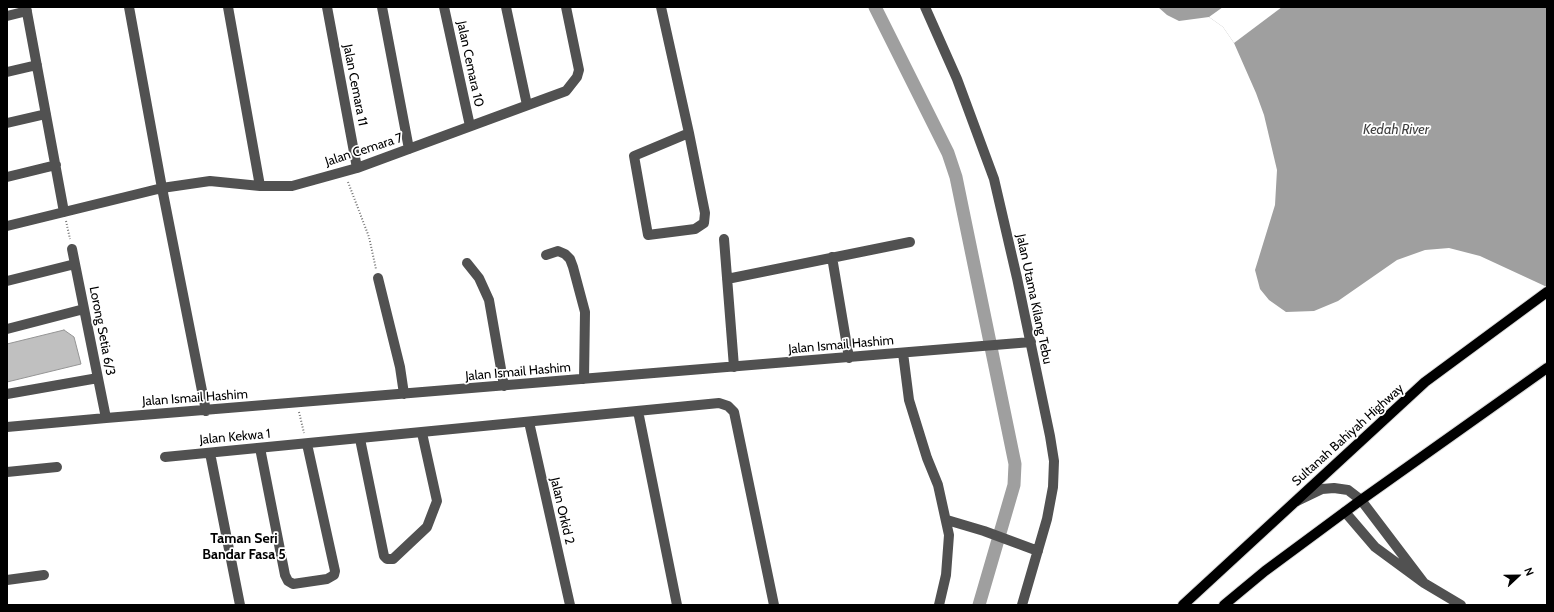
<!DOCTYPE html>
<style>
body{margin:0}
#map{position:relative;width:1554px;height:612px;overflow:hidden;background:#fff;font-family:Cabin,sans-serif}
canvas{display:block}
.frame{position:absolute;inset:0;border:8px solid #000;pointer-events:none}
.north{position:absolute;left:1498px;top:556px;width:40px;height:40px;-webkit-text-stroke:3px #fff;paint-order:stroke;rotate:68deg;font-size:11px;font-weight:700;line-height:16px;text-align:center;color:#000}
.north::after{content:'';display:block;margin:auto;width:14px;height:18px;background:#000;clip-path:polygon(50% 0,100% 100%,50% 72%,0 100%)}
</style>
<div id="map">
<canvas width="1554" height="612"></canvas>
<div class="frame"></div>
<div class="north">N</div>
</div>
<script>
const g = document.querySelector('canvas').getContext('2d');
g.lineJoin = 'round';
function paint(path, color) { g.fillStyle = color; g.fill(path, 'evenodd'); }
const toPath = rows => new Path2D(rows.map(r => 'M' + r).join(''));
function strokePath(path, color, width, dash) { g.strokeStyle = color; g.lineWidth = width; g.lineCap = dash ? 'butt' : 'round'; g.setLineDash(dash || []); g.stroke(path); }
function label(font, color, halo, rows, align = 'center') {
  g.font = font + ' Cabin,sans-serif'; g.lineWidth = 3.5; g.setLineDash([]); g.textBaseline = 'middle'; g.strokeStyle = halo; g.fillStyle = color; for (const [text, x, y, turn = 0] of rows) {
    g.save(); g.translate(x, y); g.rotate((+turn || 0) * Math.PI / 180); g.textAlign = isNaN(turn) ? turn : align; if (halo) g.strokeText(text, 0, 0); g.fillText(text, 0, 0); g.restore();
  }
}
const water = toPath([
 [1158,7,1547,7,1547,287,1480,256,1449,248,1425,250,1397,260,1338,301,1314,311,1286,312,1269,300,1260,289,1255,270,1275,205,1277,170,1264,115,1256,93,1234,43,1223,27,1209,17,1179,21,1167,15]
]);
const pier = toPath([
 [1223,7,1282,7,1234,43,1223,27,1209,17]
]);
const canal = toPath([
 [875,7,948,153,956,177,1015,464,1014,485,979,605]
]);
const building = toPath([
 [64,330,74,337,81,364,7,382,7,344,64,330]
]);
const path = toPath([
 [348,182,369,237,376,269],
 [66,221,70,239],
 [299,412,304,433]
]);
const minor = toPath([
 [26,7,64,212],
 [129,7,162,188,206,411],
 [228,7,260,186],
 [327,7,357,168],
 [382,7,409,149],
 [444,7,470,126],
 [506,7,527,105],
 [661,7,689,133,705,213,704,223,695,229,648,235,634,156,689,133],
 [925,7,957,79,994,179,1017,278,1050,436,1054,461,1053,487,1047,519,1022,605],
 [7,16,27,11],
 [7,72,37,65],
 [7,123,46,114],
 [7,177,56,165],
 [7,226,162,188,210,181,260,186,292,186,357,168,566,91,577,77,579,70,566,7],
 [724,239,734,367],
 [72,249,106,418],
 [546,255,558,251,565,254,570,259,573,267,585,312,584,379],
 [832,257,849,358],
 [467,263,479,278,489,300,504,386],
 [378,278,400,367,404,394],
 [727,279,910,242],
 [7,281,75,264],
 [7,329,84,309],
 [903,353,909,400,927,458,938,485,949,535,946,575,939,605],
 [7,394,98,378],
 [638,411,677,605],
 [529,422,570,605],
 [7,427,106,418,1031,342],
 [360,439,384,556,387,559,393,559,427,527,437,501,422,433],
 [260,448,285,575,288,581,293,584,327,579,334,575,335,571,307,444],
 [210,453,240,605],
 [165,457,719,403,728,406,734,412,774,605],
 [7,472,57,467],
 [1297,501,1322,489,1334,488,1348,490,1361,500,1424,583],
 [1345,512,1375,547,1424,583,1461,605],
 [947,520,984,531,1038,551],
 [7,580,44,575]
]);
const major = toPath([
 [1183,605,1425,382,1547,292],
 [1224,605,1265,571,1361,500,1547,368]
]);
const streetNames = [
 ["Jalan Cemara 10",470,64,78],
 ["Jalan Cemara 11",355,85,79],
 ["Jalan Cemara 7",364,150,-18],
 ["Jalan Utama Kilang Tebu",1034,299,78],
 ["Lorong Setia 6/3",102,331,79],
 ["Jalan Ismail Hashim",841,345,-5],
 ["Jalan Ismail Hashim",518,372,-5],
 ["Jalan Ismail Hashim",195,398,-4],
 ["Sultanah Bahiyah Highway",1348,435,-42],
 ["Jalan Kekwa 1",235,437,-5],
 ["Jalan Orkid 2",562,511,77]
];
const waterNames = [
 ["Kedah River",1396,130]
];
const neighbourhoodNames = [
 ["Taman Seri",244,539],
 ["Bandar Fasa 5",244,555]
];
paint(water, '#9f9f9f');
paint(pier, '#fff');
strokePath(canal, '#9f9f9f', 13);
paint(building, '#c0c0c0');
strokePath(building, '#959595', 1);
strokePath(major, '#dbdbdb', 12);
strokePath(path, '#737373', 2, [1, 2]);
strokePath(minor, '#515151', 10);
strokePath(major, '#000', 10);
label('13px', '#000', '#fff', streetNames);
label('italic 14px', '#404040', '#fff', waterNames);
label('bold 14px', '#000', '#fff', neighbourhoodNames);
</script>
